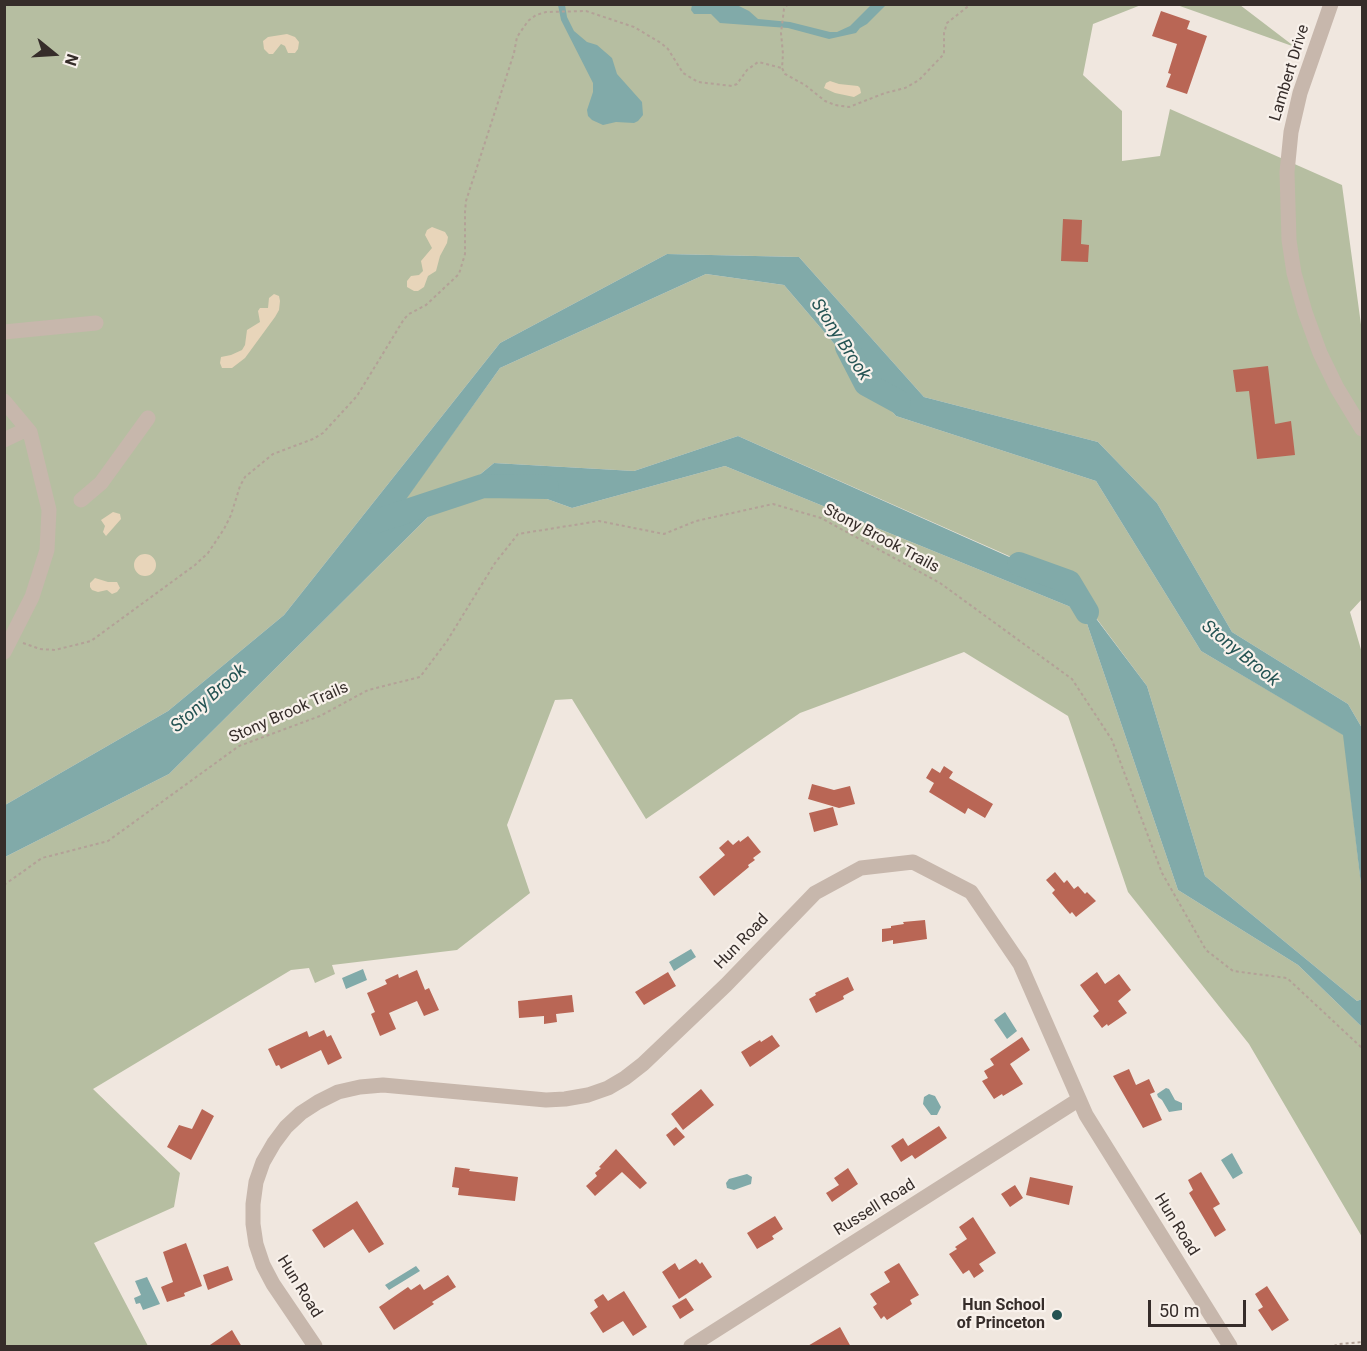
<!DOCTYPE html>
<style>
body{margin:0}
#map{position:relative;width:1367px;height:1351px;overflow:hidden;background:#f0e7df;font-family:Roboto,sans-serif}
canvas{display:block}
.frame{position:absolute;inset:0;border:6px solid #362d2a;pointer-events:none}
.north{position:absolute;left:24px;top:24px;width:60px;height:60px;-webkit-text-stroke:4px #f8f1eb;paint-order:stroke;rotate:108deg;font-size:16px;font-weight:700;line-height:24px;text-align:center;color:#362d2a}
.north::after{content:'';display:block;margin:auto;width:21px;height:27px;background:#362d2a;clip-path:polygon(50% 0,100% 100%,50% 72%,0 100%)}
.scale{position:absolute;left:1148px;top:1300px;width:98px;height:27px;box-sizing:border-box;border:3px solid #362d2a;border-top:0;padding-left:8px;font-size:18px;line-height:21px;white-space:nowrap;color:#362d2a;-webkit-text-stroke:4px #f8f1eb;paint-order:stroke}
</style>
<div id="map">
<canvas width="1367" height="1351"></canvas>
<div class="frame"></div>
<div class="north">N</div>
<div class="scale">50 m</div>
</div>
<script>
const g = document.querySelector('canvas').getContext('2d');
g.lineJoin = 'round';
function paint(path, color) { g.fillStyle = color; g.fill(path, 'evenodd'); }
const toPath = rows => new Path2D(rows.map(r => 'M' + r).join(''));
function strokePath(path, color, width, dash) { g.strokeStyle = color; g.lineWidth = width; g.lineCap = dash ? 'butt' : 'round'; g.setLineDash(dash || []); g.stroke(path); }
function label(font, color, halo, rows, align = 'center') {
  g.font = font + ' Roboto,sans-serif'; g.lineWidth = 4.5; g.setLineDash([]); g.textBaseline = 'middle'; g.strokeStyle = halo; g.fillStyle = color; for (const [text, x, y, turn = 0] of rows) {
    g.save(); g.translate(x, y); g.rotate((+turn || 0) * Math.PI / 180); g.textAlign = isNaN(turn) ? turn : align; if (halo) g.strokeText(text, 0, 0); g.fillText(text, 0, 0); g.restore();
  }
}
const green = toPath([
 [5,5,1141,5,1093,24,1083,75,1122,111,1122,161,1160,156,1170,109,1342,185,1362,332,1362,599,1350,612,1362,653,1362,728,1348,704,1232,632,1157,503,1098,442,924,397,799,257,667,254,500,343,284,615,168,711,5,805],
 [1177,5,1240,5,1295,47],
 [706,274,784,285,896,416,1096,481,1201,651,1344,735,1362,893,1362,999,1357,1001,1205,876,1147,686,1070,583,738,436,634,471,494,463,461,490,391,519,500,368],
 [725,466,1083,612,1178,890,1298,965,1362,1027,1362,1237,1249,1044,1128,892,1068,716,964,652,800,713,646,819,572,699,555,700,507,825,530,893,457,950,332,965,335,974,315,983,309,968,291,970,93,1089,180,1173,174,1207,94,1243,148,1346,5,1346,5,857,169,774,435,510,497,481,572,508]
]);
const sand = toPath([
 [287,34,295,37,299,42,298,49,295,53,288,53,285,46,281,44,273,54,269,54,264,49,263,41,268,37],
 [830,81,839,84,858,86,860,88,861,93,854,97,835,93,824,88,826,83],
 [432,227,445,232,448,237,447,243,440,256,436,271,428,276,424,287,418,291,414,291,407,287,407,281,411,276,419,275,423,271,421,261,432,248,425,235,427,230],
 [274,294,279,296,280,301,279,310,275,317,245,358,232,368,222,368,220,363,221,357,231,355,242,350,245,345,247,330,260,322,258,311,260,308,268,308,269,298],
 [113,512,120,514,121,519,106,536,103,532,105,526,101,520],
 '134 565a11 11 0 1 1 22 0a11 11 0 1 1-22 0Z',
 [95,578,108,582,117,582,120,588,117,592,112,594,107,590,98,592,92,590,90,587,90,583]
]);
const water = toPath([
 [558,5,565,5,567,17,574,31,587,42,597,45,612,58,617,74,642,102,643,115,638,121,634,123,616,122,603,125,592,120,588,116,587,110,593,92,593,83,561,20],
 [692,5,737,5,749,11,758,19,790,22,830,32,837,32,850,26,871,5,886,5,867,24,860,28,856,33,829,39,788,28,720,23,711,14,694,14,691,10],
 [667,254,799,257,924,397,1098,442,1157,503,1232,632,1348,704,1362,728,1362,893,1343,735,1201,651,1096,481,896,416,784,285,706,274,500,368,392,519,461,490,494,463,634,471,738,436,1070,584,1147,686,1205,876,1357,1001,1362,999,1362,1027,1298,965,1178,890,1083,612,725,466,572,508,497,481,435,510,169,774,5,857,5,805,168,711,284,615,500,343],
 [691,949,696,957,674,971,669,962],
 [363,969,367,980,346,989,342,978],
 [1005,1012,1017,1031,1007,1039,994,1020],
 [1166,1088,1169,1089,1175,1100,1182,1103,1182,1110,1169,1112,1162,1100,1158,1097,1157,1094],
 [929,1094,935,1096,941,1107,937,1115,931,1115,923,1104,924,1097],
 [1232,1153,1243,1173,1233,1179,1221,1160],
 [747,1174,752,1177,751,1184,734,1190,727,1188,726,1183,729,1179],
 [416,1266,420,1271,389,1290,385,1285],
 [147,1277,160,1304,143,1310,140,1303,136,1304,134,1298,141,1295,135,1281]
]);
const river = toPath([
 [847,347,866,384,899,402],
 [374,522,483,486,547,487],
 [1019,564,1069,582,1087,612]
]);
const building = toPath([
 [1161,11,1190,21,1187,29,1207,36,1187,94,1166,87,1171,74,1168,73,1177,44,1152,36],
 [1063,219,1082,220,1081,244,1089,245,1088,262,1061,261],
 [1268,366,1275,424,1291,421,1295,455,1257,459,1249,391,1236,392,1233,370],
 [944,766,953,772,949,778,993,804,985,818,968,808,965,814,929,792,934,783,926,778,932,768,940,773],
 [812,784,834,790,850,786,855,804,839,808,808,799],
 [833,807,838,825,814,832,809,813],
 [748,836,761,852,753,858,755,860,748,865,749,867,714,896,699,877,725,855,719,848,728,840,733,845,739,840,740,842],
 [1055,872,1064,883,1067,880,1074,889,1078,886,1085,894,1087,892,1096,901,1076,917,1072,912,1070,914,1052,893,1055,890,1046,880],
 [925,920,927,939,893,944,893,940,882,942,882,929,891,928,891,926,904,924,903,922],
 [417,970,425,990,429,988,439,1010,424,1016,417,1001,389,1013,396,1029,380,1036,371,1014,375,1012,367,993,387,984,385,980,398,974,399,978],
 [668,972,676,986,644,1005,635,992],
 [1097,972,1105,984,1119,974,1131,990,1118,1001,1127,1013,1108,1026,1107,1024,1102,1028,1093,1016,1099,1011,1080,985],
 [848,977,854,990,843,996,844,999,816,1013,809,999,816,995,815,993],
 [572,995,574,1012,556,1014,557,1022,544,1024,544,1016,519,1018,518,1001],
 [324,1030,327,1037,331,1035,342,1058,328,1065,321,1050,281,1069,279,1065,276,1066,268,1049,307,1031,309,1037],
 [772,1035,780,1046,750,1067,741,1052,760,1040,761,1042],
 [1022,1037,1030,1050,1010,1064,1023,1084,1003,1096,1002,1094,994,1099,982,1081,988,1078,984,1071,994,1065,990,1059],
 [1129,1069,1136,1085,1149,1079,1155,1092,1150,1094,1162,1120,1143,1128,1113,1076],
 [701,1089,714,1105,683,1130,671,1114],
 [202,1109,214,1116,191,1160,167,1147,179,1125,192,1129],
 [939,1126,947,1138,915,1159,912,1155,901,1162,891,1146,903,1138,908,1146],
 [676,1127,685,1137,674,1146,666,1135],
 [616,1149,647,1183,640,1189,622,1172,595,1196,586,1186,597,1176,595,1173,601,1168,599,1167],
 [455,1167,470,1169,469,1171,518,1177,515,1201,458,1195,459,1188,452,1187],
 [848,1168,858,1184,832,1202,826,1193,839,1185,834,1178],
 [1201,1172,1220,1204,1213,1208,1226,1230,1215,1237,1189,1193,1193,1190,1188,1180],
 [1030,1177,1073,1186,1069,1205,1026,1195],
 [1015,1185,1023,1198,1010,1207,1001,1194],
 [357,1201,384,1244,369,1253,353,1229,324,1248,312,1230],
 [775,1216,783,1229,772,1236,774,1239,757,1249,747,1233],
 [973,1217,996,1253,979,1264,984,1271,974,1278,969,1270,963,1274,949,1254,957,1249,955,1247,967,1239,959,1227],
 [186,1243,202,1286,184,1293,185,1296,167,1302,161,1287,173,1282,163,1252],
 [696,1259,700,1264,702,1262,712,1277,679,1299,662,1272,675,1263,679,1270],
 [899,1263,919,1295,910,1300,912,1304,887,1320,884,1316,881,1319,873,1307,877,1304,870,1294,890,1282,884,1272],
 [228,1266,233,1280,208,1290,203,1275],
 [448,1275,456,1287,432,1302,434,1304,394,1330,379,1307,408,1287,411,1290,420,1284,424,1290],
 [1267,1286,1289,1320,1272,1331,1258,1310,1263,1307,1255,1294],
 [624,1291,647,1327,633,1336,623,1321,603,1333,590,1313,598,1307,594,1300,603,1294,608,1301],
 [686,1298,694,1310,680,1319,672,1306],
 [840,1327,851,1347,806,1347],
 [232,1330,242,1347,207,1347]
]);
const path = toPath([
 [788,4,784,9,781,33,783,54,782,68,785,74,805,85,825,101,835,105,849,107,885,93,905,88,919,80,944,54,944,33,947,23,971,4],
 [23,643,40,649,55,650,91,641,195,565,208,553,224,529,231,515,240,486,245,477,273,454,313,439,323,433,357,396,404,319,409,314,426,305,459,274,465,254,465,212,466,201,514,53,517,37,528,21,536,15,546,12,586,11,634,27,661,43,668,49,683,73,698,82,732,86,737,84,747,70,758,62,782,68],
 [4,885,42,858,108,841,239,746,320,716,368,690,420,677,447,641,495,563,518,534,599,521,664,534,696,521,773,504,821,518,940,583,1072,679,1112,740,1162,873,1206,950,1233,971,1287,978,1362,1048],
 [1334,1346,1339,1344,1362,1342]
]);
const minor = toPath([
 [1331,4,1300,93,1291,132,1287,172,1289,240,1294,273,1305,312,1320,353,1337,388,1362,429],
 [4,332,96,323],
 [4,401,30,432,49,510,47,550,32,597,4,652],
 [4,440,27,429],
 [81,500,101,483,148,418],
 [315,1346,273,1284,263,1265,256,1244,253,1224,253,1204,256,1182,263,1162,274,1143,286,1127,301,1113,318,1102,338,1092,360,1087,383,1085,546,1100,565,1099,588,1095,608,1088,625,1078,643,1064,726,985,815,893,861,868,913,862,971,892,1020,964,1086,1115,1230,1346],
 [691,1346,1078,1100]
]);
const markers = [
 [1057,1315,6,"#245353"]
];
const streetNames = [
 ["Lambert Drive",1290,73,-73],
 ["Stony Brook Trails",881,539,28],
 ["Stony Brook Trails",289,713,-24],
 ["Hun Road",742,942,-46],
 ["Russell Road",875,1208,-32],
 ["Hun Road",1176,1225,58],
 ["Hun Road",299,1287,58]
];
const poiNames = [
 ["Hun School",1045,1306],
 ["of Princeton",1045,1324]
];
const waterNames = [
 ["Stony Brook",840,340,57],
 ["Stony Brook",1240,654,39],
 ["Stony Brook",209,699,-41]
];
paint(green, '#b6bea1');
paint(sand, '#e8d5ba');
paint(water, '#81aaa9');
strokePath(river, '#81aaa9', 24);
paint(building, '#b96655');
strokePath(path, '#b3a197', 2, [3, 3]);
strokePath(minor, '#c7b7ac', 15);
for (const [x, y, r, color] of markers) { const dot = new Path2D(); dot.arc(x, y, r, 0, 2 * Math.PI); g.fillStyle = color; g.fill(dot); strokePath(dot, '#f8f1eb', 2); }
label('16px', '#362d2a', '#f8f1eb', streetNames);
label('bold 16px', '#362d2a', '#f8f1eb', poiNames, 'right');
label('italic 18px', '#245353', '#f8f1eb', waterNames);
</script>
